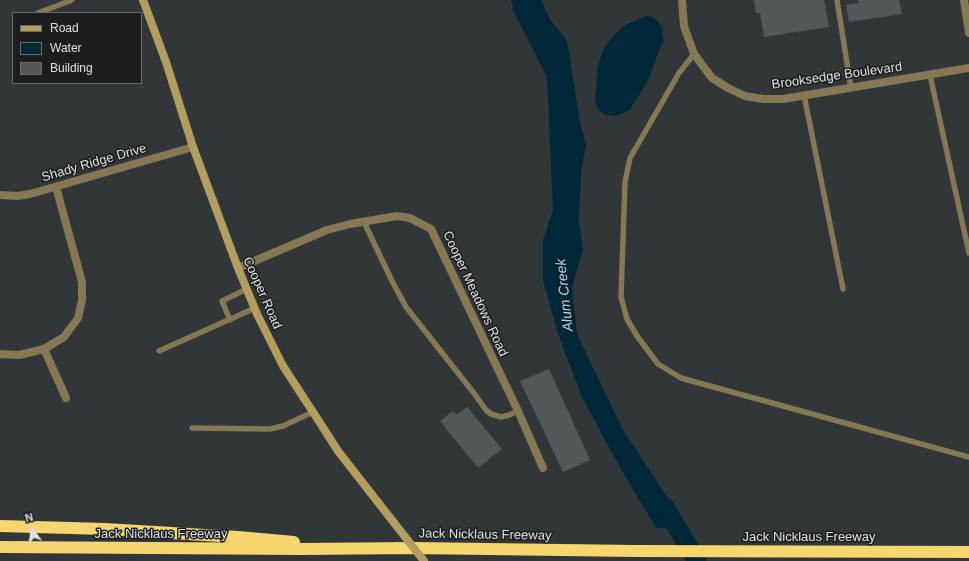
<!DOCTYPE html>
<style>
body{margin:0}
#map{position:relative;width:969px;height:561px;overflow:hidden;background:#313639;font-family:Arial,sans-serif}
canvas{display:block}
.legend{position:absolute;left:12px;top:12px;width:130px;height:72px;box-sizing:border-box;background:#1b1d1e;border:1px solid #696b6d;margin:0;padding:5px 7px;list-style:none;font-size:12px;color:#dee1e3}
.legend li{display:flex;align-items:center;gap:8px;height:20px}
.legend b{width:20px;border:1px solid #696b6d}
.north{position:absolute;left:12px;top:509px;width:40px;height:40px;-webkit-text-stroke:3px #1b1d1e;paint-order:stroke;rotate:346deg;font-size:11px;font-weight:700;line-height:16px;text-align:center;color:#dee1e3}
.north::after{content:'';display:block;margin:auto;width:14px;height:18px;background:#dee1e3;clip-path:polygon(50% 0,100% 100%,50% 72%,0 100%)}
</style>
<div id="map">
<canvas width="969" height="561"></canvas>
<ul class="legend">
<li><b style="height:5px;background:#b39e5f"></b>Road</li>
<li><b style="height:11px;background:#002838"></b>Water</li>
<li><b style="height:11px;background:#53585b"></b>Building</li>
</ul>
<div class="north">N</div>
</div>
<script>
const g = document.querySelector('canvas').getContext('2d');
g.lineJoin = 'round';
function paint(path, color) { g.fillStyle = color; g.fill(path, 'evenodd'); }
const toPath = rows => new Path2D(rows.map(r => 'M' + r).join(''));
function strokePath(path, color, width, dash) { g.strokeStyle = color; g.lineWidth = width; g.lineCap = dash ? 'butt' : 'round'; g.setLineDash(dash || []); g.stroke(path); }
function label(font, color, halo, rows, align = 'center') {
  g.font = font + ' Arial,sans-serif'; g.lineWidth = 3; g.setLineDash([]); g.textBaseline = 'middle'; g.strokeStyle = halo; g.fillStyle = color; for (const [text, x, y, turn = 0] of rows) {
    g.save(); g.translate(x, y); g.rotate((+turn || 0) * Math.PI / 180); g.textAlign = isNaN(turn) ? turn : align; if (halo) g.strokeText(text, 0, 0); g.fillText(text, 0, 0); g.restore();
  }
}
const water = toPath([
 [511,0,541,0,550,20,567,40,580,122,586,146,581,170,579,223,583,250,572,287,577,334,623,430,688,529,656,528,623,473,582,397,558,334,543,280,543,241,553,210,547,77,515,14],
 [646,16,652,17,658,21,662,28,663,41,649,78,630,110,616,116,606,115,599,111,595,101,598,66,604,48,613,36,623,26]
]);
const river = toPath([
 [665,507,697,561]
]);
const building = toPath([
 [754,0,824,0,829,27,764,37,760,13,756,13],
 [858,0,899,0,902,14,849,22,846,5,859,3],
 [549,369,590,460,563,472,520,381],
 [467,407,502,449,478,468,440,421,453,411,457,415]
]);
const lane = toPath([
 [837,0,851,88],
 [38,13,72,0],
 [694,54,679,73,630,158,625,182,621,297,627,319,637,336,658,364,681,378,969,457],
 [930,75,969,253],
 [804,95,843,289],
 [364,222,392,281,406,307,473,392,486,410,491,414,501,417,509,415,518,411],
 [230,320,222,301,247,289],
 [159,351,255,308],
 [192,428,270,429,283,426,313,412]
]);
const street = toPath([
 [682,0,684,26,694,54,712,78,728,88,745,96,763,99,783,99,969,68],
 [964,0,969,33],
 [0,195,17,196,30,194,193,147],
 [238,268,327,230,350,224,397,216,410,218,431,229,518,411,543,468],
 [44,349,66,398],
 [0,354,19,355,44,349,64,337,78,318,82,300,82,282,56,187]
]);
const secondary = toPath([
 [143,0,166,62,193,147,238,268,257,314,283,366,313,412,338,451,377,501]
]);
const highway = toPath([
 [0,526,105,529,238,537,294,542],
 [0,547,301,549,413,548,635,551,969,552]
]);
const secondaryBridge = toPath([
 [377,501,424,561]
]);
const streetNames = [
 ["Brooksedge Boulevard",837,76,-8],
 ["Shady Ridge Drive",94,163,-16],
 ["Cooper Road",262,293,66],
 ["Cooper Meadows Road",475,294,65],
 ["Jack Nicklaus Freeway",161,534],
 ["Jack Nicklaus Freeway",485,535,1],
 ["Jack Nicklaus Freeway",809,537]
];
const waterNames = [
 ["Alum Creek",565,295,-96]
];
paint(water, '#002838');
strokePath(river, '#002838', 19);
paint(building, '#53585b');
strokePath(lane, '#867852', 5.5);
strokePath(street, '#867852', 8);
strokePath(secondary, '#b39e5f', 8);
strokePath(highway, '#f7d56f', 12);
strokePath(secondaryBridge, '#b39e5f', 8);
label('13px', '#dee1e3', '#1b1d1e', streetNames);
label('italic 14px', '#9eddfc', '#1b1d1e', waterNames);
</script>
